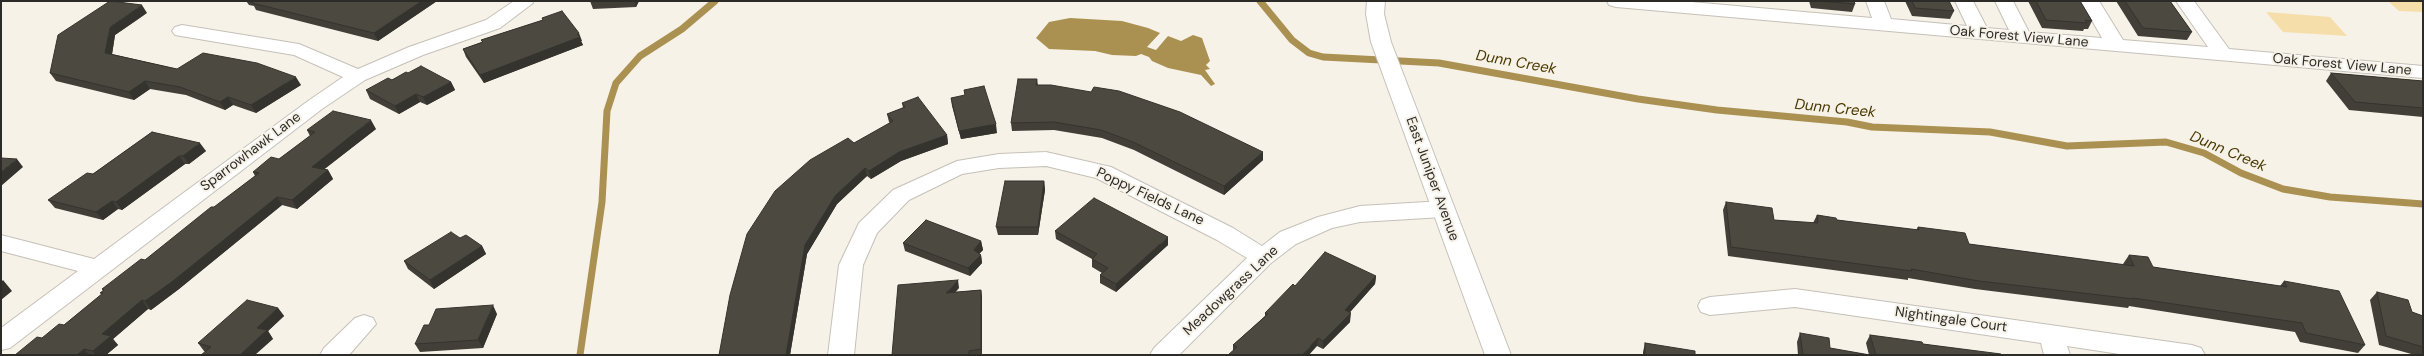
<!DOCTYPE html>
<style>
body{margin:0}
#map{position:relative;width:2424px;height:356px;overflow:hidden;background:#f6f2e8;font-family:"DM Sans",sans-serif}
canvas{display:block}
.frame{position:absolute;inset:0;border:2px solid #2c2b27;pointer-events:none}
</style>
<div id="map">
<canvas width="2424" height="356"></canvas>
<div class="frame"></div>
</div>
<script>
const g = document.querySelector('canvas').getContext('2d');
g.lineJoin = 'round';
function paint(path, color) { g.fillStyle = color; g.fill(path, 'evenodd'); }
const toPath = rows => new Path2D(rows.map(r => 'M' + r).join(''));
function strokePath(path, color, width, dash) { g.strokeStyle = color; g.lineWidth = width; g.lineCap = dash ? 'butt' : 'round'; g.setLineDash(dash || []); g.stroke(path); }
function label(font, color, halo, rows, align = 'center') {
  g.font = font + ' "DM Sans",sans-serif'; g.lineWidth = 4; g.setLineDash([]); g.textBaseline = 'middle'; g.strokeStyle = halo; g.fillStyle = color; for (const [text, x, y, turn = 0] of rows) {
    g.save(); g.translate(x, y); g.rotate((+turn || 0) * Math.PI / 180); g.textAlign = isNaN(turn) ? turn : align; if (halo) g.strokeText(text, 0, 0); g.fillText(text, 0, 0); g.restore();
  }
}
const green = toPath([
 [2388,1,2423,1,2423,12,2399,11],
 [2266,12,2330,17,2347,36,2283,32]
]);
const water = toPath([
 [1070,18,1122,21,1148,28,1160,33,1147,47,1156,50,1168,36,1181,41,1193,35,1202,38,1210,61,1206,65,1210,69,1205,70,1215,84,1211,86,1201,75,1168,68,1152,61,1149,57,1141,54,1136,56,1112,55,1095,51,1049,49,1036,38,1049,22]
]);
const stream = toPath([
 [1260,1,1292,40,1309,53,1323,57,1439,63,1638,99,1717,110,1847,122,1872,127,1990,132,2067,146,2166,142,2204,153,2241,173,2283,189,2330,197,2423,204],
 [580,355,602,202,607,111,616,83,640,56,682,29,715,1]
]);
const street = toPath([
 [514,1,532,1,533,3,500,28,423,55,365,80,322,109,10,348,1,350,1,328,78,271,1,251,1,235,94,259,308,101,343,77,294,55,175,35,172,31,175,27,182,25,299,44,358,69,409,47,486,20,514,1],
 [1607,1,1680,1,1872,18,1866,1,1884,1,1891,19,1967,26,1955,1,1973,1,1987,28,2009,30,1995,1,2013,1,2029,32,2102,38,2081,1,2099,1,2123,40,2208,47,2176,1,2194,1,2229,49,2423,66,2423,78,1616,7,1609,5,1607,1],
 [1046,152,1111,167,1233,228,1262,246,1280,232,1318,217,1360,206,1443,201,1451,204,1454,209,1451,214,1443,217,1360,222,1332,228,1296,244,1271,263,1179,355,1150,355,1154,348,1247,258,1217,240,1096,178,1046,166,999,168,962,174,909,200,877,233,863,265,854,355,828,355,839,265,859,223,893,190,957,161,999,154,1046,152],
 [1795,289,2192,345,2201,348,2205,355,2126,355,2067,346,2070,355,2044,355,2041,343,1795,307,1710,315,1701,312,1698,306,1701,300,1710,297,1795,289],
 [364,315,373,318,376,324,349,355,320,355,324,348,355,318,364,315]
]);
const secondary = toPath([
 [1367,1,1385,1,1384,14,1391,42,1511,355,1485,355,1371,42,1366,14,1367,1]
]);
const wall = toPath([
 [246,1,437,1,378,41,256,10,254,6,249,5],
 [590,1,639,1,636,7,593,9],
 [1809,1,1854,1,1855,4,1852,12,1811,8],
 [1905,1,1949,1,1954,11,1950,19,1912,16],
 [2028,1,2080,1,2092,21,2088,29,2084,29,2083,31,2042,28],
 [2116,1,2170,1,2192,32,2187,40,2138,36],
 [147,13,115,35,112,54,177,69,301,85,256,113,233,105,225,110,186,95,150,89,134,100,56,81,50,73],
 [542,18,582,41,581,41,583,45,484,83,466,57,463,49,482,42,481,40,543,20],
 [408,73,451,82,455,90,427,105,420,102,399,114,370,99,366,90],
 [2331,73,2423,81,2423,117,2349,110,2326,81],
 [1037,79,1038,85,1263,152,1263,160,1224,195,1134,150,1102,138,1054,130,1012,131,1011,123],
 [964,90,997,133,961,139,952,106,951,98,965,96],
 [902,103,947,135,948,144,901,161,871,179,867,176,837,204,807,254,790,355,719,355,854,143,890,123,889,122,887,114,903,108],
 [376,129,324,169,328,170,333,179,297,209,282,205,179,289,151,310,148,309,113,339,118,345,106,355,15,355,42,338,64,325,102,294,100,293,103,291,102,289,145,260,255,176,253,172,279,159,310,136,307,130],
 [152,132,206,151,189,164,185,164,122,210,118,209,103,220,55,208,48,200,93,174],
 [1044,181,1045,190,1038,235,998,235,996,227],
 [1726,202,1774,220,1813,223,1817,215,1837,220,1916,230,1918,227,1969,244,2124,265,2123,264,2129,255,2153,267,2280,286,2284,281,2365,345,2358,353,2300,342,2295,332,2129,306,2128,308,1975,289,1908,278,1908,280,1728,256,1723,210],
 [1055,231,1168,245,1116,292,1100,283,1100,275,1102,273,1092,267,1092,259,1056,239],
 [460,238,482,246,486,254,434,289,408,269,404,261],
 [981,241,983,250,979,254,981,255,982,263,970,276,905,251,903,243],
 [1376,276,1375,284,1349,313,1350,322,1323,349,1317,346,1233,351,1233,345,1265,316,1265,313,1295,286],
 [959,288,956,292,981,290,982,298,982,355,892,355],
 [2377,292,2412,312,2423,316,2423,355,2415,355,2379,345,2370,300],
 [278,308,284,316,268,331,273,339,205,352,204,351,198,343],
 [497,314,483,348,420,352,415,344],
 [1800,333,1830,348,1869,355,1866,343,1870,335,1923,344,2002,355,1798,355,1797,342],
 [1645,343,1695,355,1643,355,1643,352]
]);
const shadedWall = toPath([
 [422,1,437,1,378,41,374,33],
 [634,1,639,1,636,7],
 [142,5,147,13,115,35,111,61,105,53,110,27],
 [579,33,582,41,581,41,583,45,484,83,480,75],
 [296,77,301,85,256,113,251,105],
 [145,81,150,89,134,100,129,92],
 [451,82,455,90,427,105,423,97],
 [416,94,420,102,399,114,395,106],
 [228,97,233,105,225,110,220,102],
 [371,120,376,129,317,175,312,167],
 [996,124,997,133,961,139,959,131],
 [947,135,948,144,901,161,871,179,869,171,899,152],
 [200,143,206,151,189,164,183,156],
 [1263,152,1263,160,1224,195,1224,186],
 [179,156,185,164,122,210,116,202],
 [17,159,23,167,1,186,1,172],
 [865,168,867,176,837,204,807,254,790,355,786,355,805,245,835,196],
 [328,170,333,179,297,209,292,200],
 [1044,181,1045,190,1038,235,1038,227],
 [277,197,282,205,179,289,151,310,145,301],
 [112,201,118,209,103,220,96,212],
 [1168,237,1168,245,1116,292,1116,284],
 [981,241,983,250,975,258,974,250],
 [482,246,486,254,434,289,430,280],
 [981,255,982,263,970,276,968,268],
 [1376,276,1375,284,1344,319,1345,310],
 [3,280,12,291,1,300,1,282],
 [958,280,959,288,947,301,946,293],
 [981,290,982,298,982,355,981,349],
 [142,300,148,309,113,339,118,345,106,355,96,355,93,351,102,334],
 [493,305,497,314,483,348,478,340],
 [278,308,284,316,268,331,273,339,255,355,240,355,257,328],
 [1351,313,1350,322,1323,349,1323,341],
 [1318,338,1317,346,1309,355,1302,355],
 [84,349,89,355,77,355]
]);
const building = toPath([
 [110,1,142,5,110,27,105,53,177,69,203,53,257,63,296,77,251,105,228,97,220,102,180,87,145,81,129,92,50,73,58,35,110,1],
 [255,1,422,1,374,33,252,3,255,1],
 [1819,1,1854,1,1855,4,1819,1],
 [1912,1,1949,1,1954,11,1915,8,1912,1],
 [2036,1,2080,1,2092,21,2085,20,2087,23,2046,20,2036,1],
 [2125,1,2170,1,2192,32,2143,28,2125,1],
 [562,11,579,33,577,34,580,37,480,75,463,49,483,42,481,40,543,20,542,18,562,11],
 [421,66,451,82,423,97,416,94,395,106,366,90,388,78,392,80,406,72,408,73,421,66],
 [2331,73,2423,81,2423,108,2355,102,2331,73],
 [1018,79,1037,79,1036,85,1051,85,1091,92,1094,87,1119,91,1180,112,1263,152,1224,186,1133,142,1101,130,1054,122,1011,123,1018,79],
 [984,86,996,124,959,131,951,98,965,95,964,90,984,86],
 [918,97,947,135,899,152,869,171,865,168,835,196,805,245,786,355,719,355,730,295,747,234,775,191,810,160,848,138,854,143,893,121,887,114,905,107,902,103,918,97],
 [333,111,371,120,312,167,328,170,292,200,277,197,173,281,145,301,142,300,102,334,111,336,93,351,84,349,77,355,15,355,37,337,42,338,59,324,64,325,103,293,100,293,104,290,102,289,141,259,145,260,211,207,214,207,259,173,253,172,271,157,279,159,315,132,307,130,333,111],
 [152,132,200,143,183,156,179,156,116,202,112,201,96,212,48,200,87,173,93,174,152,132],
 [1,158,17,159,1,172,1,158],
 [1005,181,1044,181,1038,227,996,227,1005,181],
 [1094,198,1168,237,1116,284,1100,275,1108,268,1092,259,1097,254,1055,231,1094,198],
 [1726,202,1772,208,1774,220,1818,223,1817,215,1836,218,1837,220,1919,230,1918,227,1965,233,1969,244,2134,266,2129,255,2148,257,2153,267,2287,287,2284,281,2339,291,2365,345,2306,333,2302,323,2133,298,2134,299,1979,281,1911,269,1912,271,1731,247,1726,202],
 [926,220,981,241,974,250,981,255,968,268,903,243,926,220],
 [451,232,460,238,466,235,482,246,430,280,404,261,451,232],
 [1325,252,1376,276,1345,310,1351,313,1323,341,1318,338,1302,355,1228,355,1237,347,1233,345,1268,314,1265,313,1293,284,1295,286,1325,252],
 [958,280,946,293,981,290,981,349,969,351,969,355,892,355,898,285,958,280],
 [2377,292,2408,300,2412,312,2423,316,2423,347,2386,336,2377,292],
 [247,300,278,308,257,328,267,330,240,355,201,355,211,347,198,343,247,300],
 [493,305,478,340,415,344,424,325,429,325,436,309,493,305],
 [1800,333,1829,338,1830,348,1870,355,1803,355,1800,333],
 [1870,335,1922,342,1923,344,2001,354,2002,355,1876,355,1870,335],
 [1645,343,1695,351,1695,355,1645,355,1645,343]
]);
const streetNames = [
 ["Oak Forest View Lane",2019,37,5],
 ["Oak Forest View Lane",2342,65,5],
 ["Sparrowhawk Lane",251,152,-37],
 ["East Juniper Avenue",1432,179,70],
 ["Poppy Fields Lane",1150,197,25],
 ["Meadowgrass Lane",1231,291,-43],
 ["Nightingale Court",1951,320,8]
];
const waterNames = [
 ["Dunn Creek",1516,63,10],
 ["Dunn Creek",1835,109,6],
 ["Dunn Creek",2228,152,23]
];
paint(green, '#f5dea9');
paint(water, '#ab9151');
strokePath(stream, '#ab9151', 7);
strokePath(street, '#c5c1b8', 2);
strokePath(secondary, '#c5c1b8', 2);
paint(street, '#fff');
paint(secondary, '#fff');
paint(wall, '#413f38');
paint(shadedWall, '#35332e');
paint(building, '#4c4941');
strokePath(building, '#35332e', 1);
label('14px', '#2c2b27', '#f6f2e8', streetNames);
label('italic 15px', '#4a3801', '#f6f2e8', waterNames);
</script>
